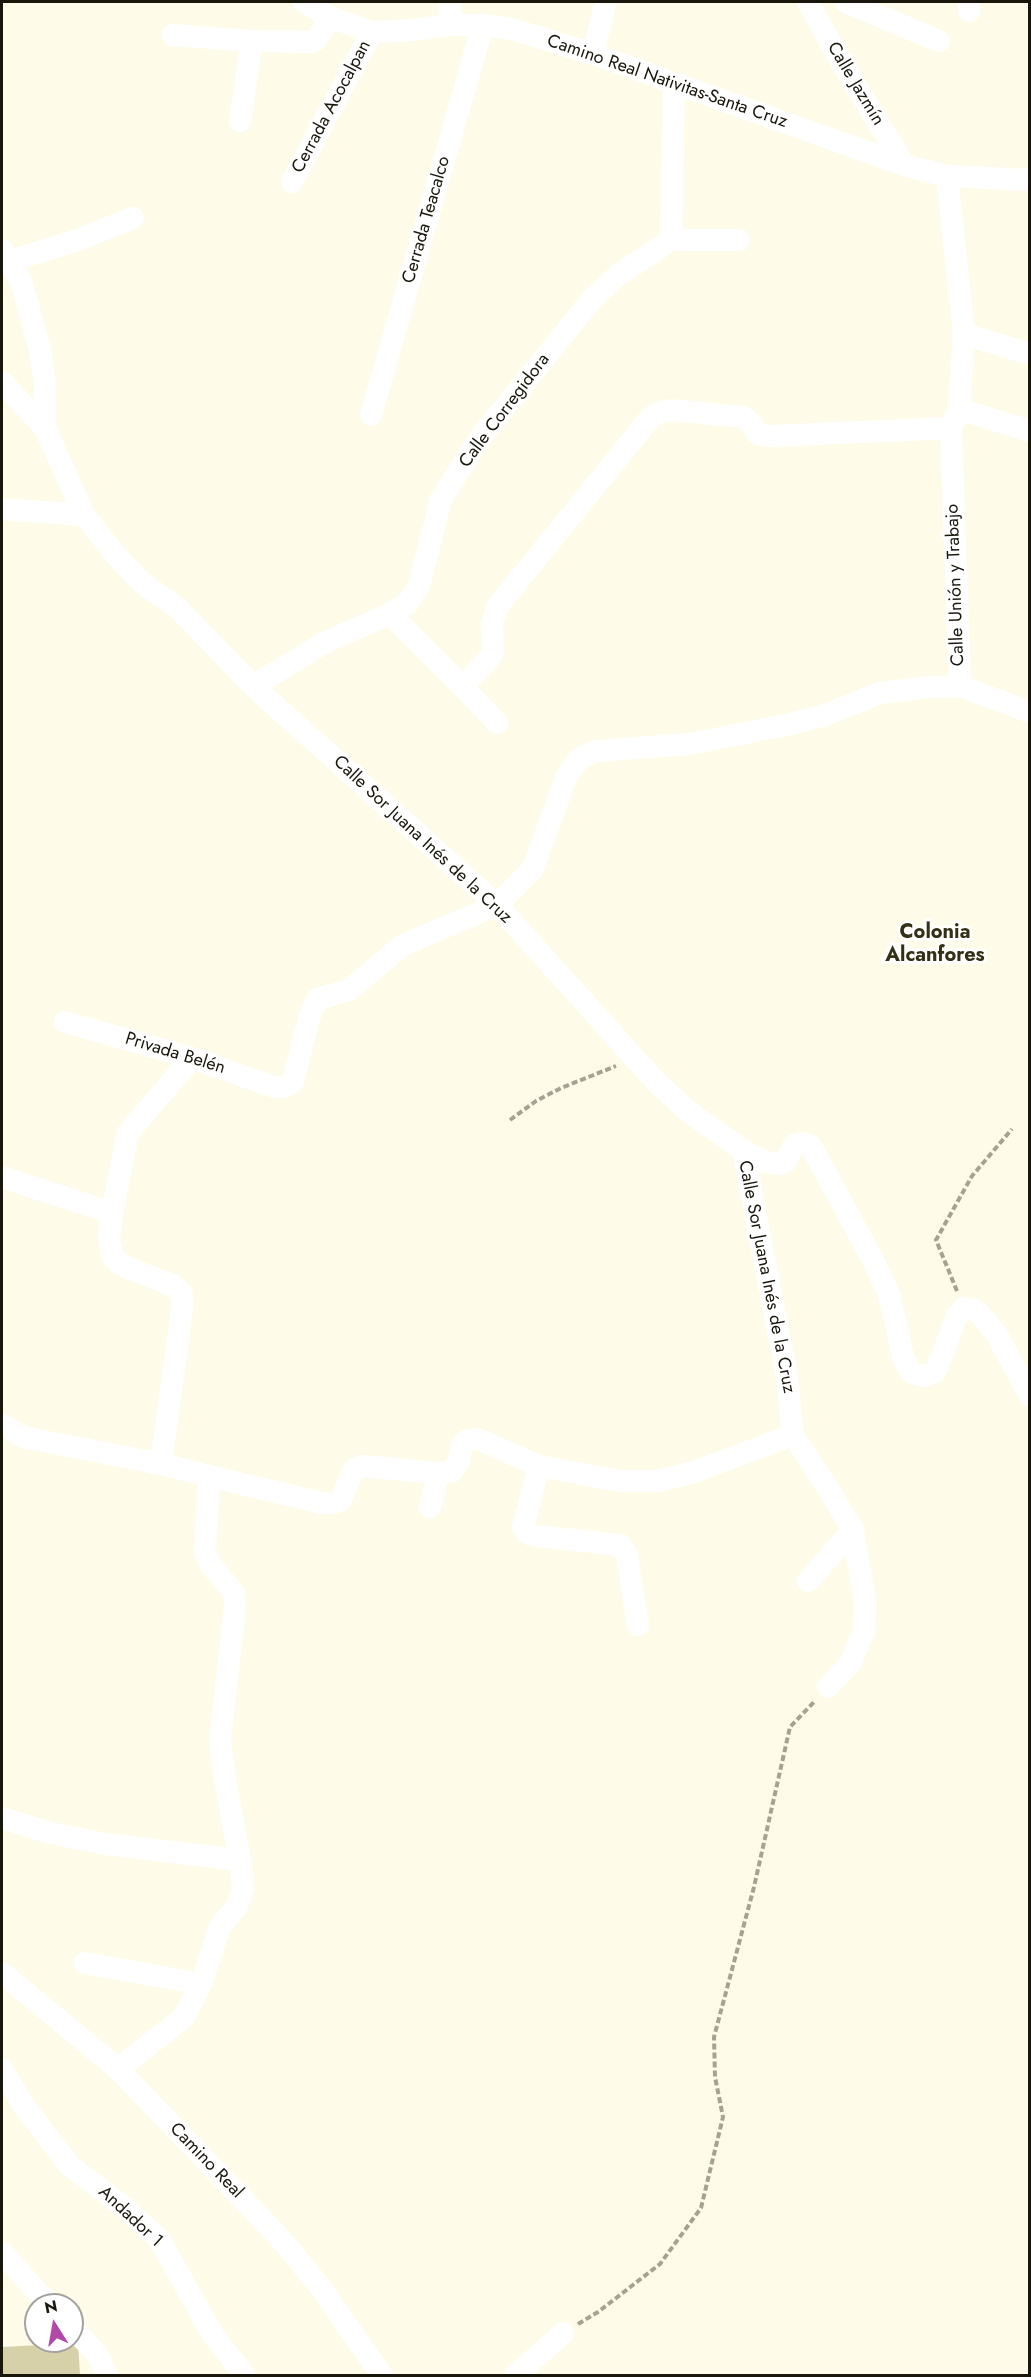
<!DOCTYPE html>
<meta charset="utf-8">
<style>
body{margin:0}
#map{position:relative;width:1031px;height:2377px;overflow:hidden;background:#fefce8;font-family:Jost,sans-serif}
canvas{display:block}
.frame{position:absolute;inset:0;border:3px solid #19170c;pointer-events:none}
.north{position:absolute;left:24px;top:2293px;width:60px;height:60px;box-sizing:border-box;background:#fff;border:2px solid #a3a29e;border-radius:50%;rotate:349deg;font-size:16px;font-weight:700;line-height:24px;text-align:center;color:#19170c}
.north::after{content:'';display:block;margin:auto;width:21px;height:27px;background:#b248a9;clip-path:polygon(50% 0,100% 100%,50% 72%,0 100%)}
</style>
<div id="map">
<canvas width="1031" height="2377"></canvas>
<div class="frame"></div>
<div class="north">N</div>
</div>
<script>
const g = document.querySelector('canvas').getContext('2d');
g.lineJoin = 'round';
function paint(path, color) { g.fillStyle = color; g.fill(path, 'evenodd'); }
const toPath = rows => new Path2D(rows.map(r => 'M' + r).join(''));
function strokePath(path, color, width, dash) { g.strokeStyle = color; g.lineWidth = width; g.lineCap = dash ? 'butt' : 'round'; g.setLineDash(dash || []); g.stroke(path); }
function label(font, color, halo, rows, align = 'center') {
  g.font = font + ' Jost,sans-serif'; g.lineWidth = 6; g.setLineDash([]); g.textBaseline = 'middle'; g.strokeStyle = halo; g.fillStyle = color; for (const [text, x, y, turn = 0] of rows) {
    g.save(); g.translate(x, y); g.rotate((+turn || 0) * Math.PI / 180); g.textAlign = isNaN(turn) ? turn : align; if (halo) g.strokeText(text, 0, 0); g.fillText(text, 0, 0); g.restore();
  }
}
const green = toPath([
 [78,2343,80,2375,2,2376,2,2347]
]);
const path = toPath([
 [510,1120,536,1101,561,1088,616,1066],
 [957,1291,936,1240,972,1176,1012,1129],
 [578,2324,598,2312,660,2264,701,2208,723,2117,715,2077,714,2037,754,1887,790,1727,815,1701]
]);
const minor = toPath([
 [304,2,330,17,372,32,413,30,451,25,483,25,512,29,593,54,904,165,947,176,1030,180],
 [450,2,451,25],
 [808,2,840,60,904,165],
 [846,2,939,41],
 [969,11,969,2],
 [173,35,252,41,312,42,317,39,330,17],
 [593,54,606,2],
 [240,121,252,41],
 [292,182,372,32],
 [671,240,674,84],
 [671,240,739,240],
 [2,250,21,281,40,349,45,385,45,428],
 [10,261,75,241,133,218],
 [964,334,1030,354],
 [2,382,45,428,84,515,114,553,141,582,179,609,253,686,497,905,657,1083,689,1112,743,1150,765,1162,781,1164,786,1161,794,1145,803,1143,811,1146,873,1260,889,1294,904,1360,911,1372,923,1376,935,1372,944,1351,956,1317,964,1308,974,1310,983,1317,997,1335,1030,1396],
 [959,409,1030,431],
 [371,415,483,25],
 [2,509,84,515],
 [390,614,462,686],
 [253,686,326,642,390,614,408,603,419,586,441,499,480,438,593,298,617,276,671,240],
 [960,686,1030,712],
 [497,723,462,686,489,659,493,652,492,625,497,607,651,417,660,412,670,410,743,417,753,425,756,432,760,435,771,436,951,428],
 [65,1022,192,1058,274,1087,284,1087,293,1082,309,1018,317,999,349,990,403,945,497,905,533,869,566,777,579,759,596,751,689,744,791,724,825,715,880,693,931,687,960,686,951,428,959,409,964,334,947,176],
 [743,1150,787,1377,793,1435,832,1495,853,1530,865,1601,864,1632,850,1664,828,1687],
 [2,1177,112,1213],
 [2,1424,23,1437,161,1464,209,1476,205,1552,210,1564,234,1593,235,1608,220,1739,224,1774,240,1860,243,1888,237,1906,220,1927,201,1984,184,2017,118,2069],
 [161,1464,183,1302,181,1292,172,1285,124,1266,113,1258,109,1240,112,1213,128,1133,192,1058],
 [539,1466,523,1527,528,1534,537,1536,621,1545,627,1556,638,1625],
 [209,1476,322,1503,334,1503,341,1500,353,1470,362,1466,438,1473,451,1472,458,1463,462,1445,468,1440,478,1439,539,1466,620,1481,659,1481,694,1472,793,1435],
 [430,1507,438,1473],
 [808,1581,853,1530],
 [5,1819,51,1833,106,1844,240,1860],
 [85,1963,201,1984],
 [2,1973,118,2069,281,2239,322,2289,382,2376],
 [2,2069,24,2106,70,2166,124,2207,159,2239,213,2335,245,2376],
 [2,2252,49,2305],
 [72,2328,97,2354,107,2376],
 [515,2376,563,2333]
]);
const streetNames = [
 ["Camino Real Nativitas-Santa Cruz",667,82,19],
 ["Calle Jazmín",855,84,59],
 ["Cerrada Acocalpan",332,107,-62],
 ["Cerrada Teacalco",427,220,-74],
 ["Calle Corregidora",505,411,-53],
 ["Calle Unión y Trabajo",956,585,-92],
 ["Calle Sor Juana Inés de la Cruz",422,840,43],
 ["Privada Belén",175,1054,17],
 ["Calle Sor Juana Inés de la Cruz",766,1277,79],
 ["Camino Real",206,2161,46],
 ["Andador 1",130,2217,43]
];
const neighbourhoodNames = [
 ["Colonia",935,933],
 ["Alcanfores",935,956]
];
paint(green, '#d7d1aa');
strokePath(path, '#a4a292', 4, [6, 3]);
strokePath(minor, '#fff', 22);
label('18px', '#19170c', '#fff', streetNames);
label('bold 20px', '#343016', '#fff', neighbourhoodNames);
</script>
